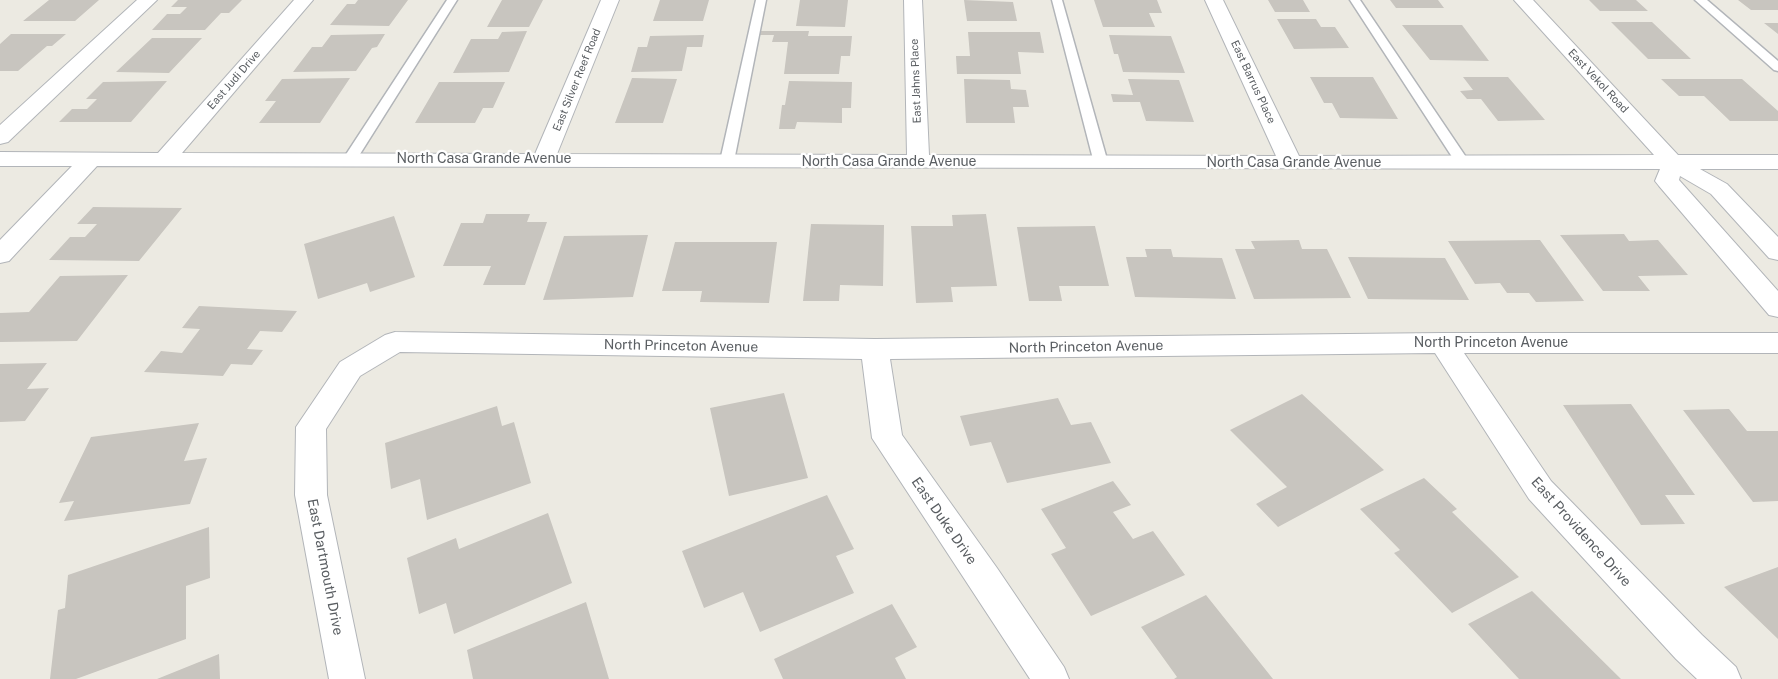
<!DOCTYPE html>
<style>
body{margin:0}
canvas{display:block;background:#eceae2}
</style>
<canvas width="1778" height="679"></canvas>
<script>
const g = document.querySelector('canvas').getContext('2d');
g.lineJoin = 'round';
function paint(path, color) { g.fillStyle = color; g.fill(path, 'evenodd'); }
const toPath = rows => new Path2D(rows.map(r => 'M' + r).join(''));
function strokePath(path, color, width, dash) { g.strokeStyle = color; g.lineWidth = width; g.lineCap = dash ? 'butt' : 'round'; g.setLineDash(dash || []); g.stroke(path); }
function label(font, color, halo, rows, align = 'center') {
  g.font = font + ' "Public Sans",sans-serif'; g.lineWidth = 4.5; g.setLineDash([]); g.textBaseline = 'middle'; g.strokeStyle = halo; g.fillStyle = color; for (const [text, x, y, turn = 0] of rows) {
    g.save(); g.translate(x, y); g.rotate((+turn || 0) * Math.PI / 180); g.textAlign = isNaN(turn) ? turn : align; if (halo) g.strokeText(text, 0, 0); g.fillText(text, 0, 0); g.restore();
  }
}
const building = toPath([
 [49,0,99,0,75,21,23,21],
 [178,0,242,0,229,13,221,13,205,30,152,30,167,14,180,14,187,7,171,7],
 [358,0,408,0,389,26,330,25,347,4,355,4],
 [502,0,543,0,529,27,487,27],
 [660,0,709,0,703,21,653,21],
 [800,0,848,0,845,27,796,26],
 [964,0,1013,2,1017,21,967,21],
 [1094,0,1157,0,1162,13,1149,13,1155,27,1103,27],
 [1268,0,1303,0,1310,12,1275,12],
 [1390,0,1438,0,1444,8,1396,8],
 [1589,0,1636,0,1648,11,1600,11],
 [1738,0,1778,0,1778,10,1751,10],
 [1277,19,1316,19,1321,27,1335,27,1349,48,1294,49],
 [1611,22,1652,22,1691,59,1648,59],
 [1764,23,1778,23,1778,34],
 [1402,25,1462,25,1489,61,1430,60],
 [527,31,509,72,453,73,471,39,498,39,502,32],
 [761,31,809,31,808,36,852,36,850,56,841,56,839,74,784,74,788,42,772,42,774,35,760,35],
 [968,32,1040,32,1044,53,1018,52,1021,74,957,74,956,56,970,56],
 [11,34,66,34,52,46,47,46,18,71,0,71,0,44],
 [385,34,377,47,372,48,356,71,293,72,312,47,322,47,331,35],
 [704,35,702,47,687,47,682,71,631,72,638,47,647,47,650,36],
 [1109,35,1171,36,1185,73,1123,72,1118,54,1114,54],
 [152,38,202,38,169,73,116,72],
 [1310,77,1373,77,1398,119,1340,118,1332,103,1324,103],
 [1463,77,1508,77,1545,120,1498,121,1481,99,1467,99,1460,91,1473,90],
 [350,78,320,123,259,123,276,101,265,101,282,79],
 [632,78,677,79,663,123,615,123],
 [964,79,1010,80,1011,89,1026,90,1029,107,1013,107,1015,123,966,123],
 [1128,79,1179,80,1194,122,1146,121,1140,102,1113,102,1111,94,1133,95],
 [1661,79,1742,79,1778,111,1778,121,1730,121,1704,96,1679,96],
 [167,81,131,122,59,122,72,109,87,109,97,99,86,99,103,82],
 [789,81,852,82,851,108,842,108,842,123,797,122,795,129,779,129,782,105,785,105],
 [439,82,505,82,493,108,483,108,475,123,415,123],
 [93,207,182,208,139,261,49,260,70,237,85,237,97,224,77,224],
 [486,214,530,214,527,222,547,222,525,285,483,285,491,266,443,266,461,223,483,223],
 [986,214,997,286,951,287,953,302,916,303,911,226,953,226,952,215],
 [394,216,415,277,370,292,367,283,318,299,304,244],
 [811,224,884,225,883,286,840,285,839,301,803,301],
 [1095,226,1109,286,1059,286,1062,301,1029,301,1017,227],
 [1624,234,1629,241,1658,240,1688,275,1638,276,1650,291,1603,291,1560,235],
 [648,235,633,297,543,300,564,236],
 [1299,240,1302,249,1327,249,1351,298,1254,299,1235,249,1255,249,1251,241],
 [1540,240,1584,301,1536,302,1529,293,1507,293,1500,283,1475,284,1448,241],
 [675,242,777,242,769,303,700,302,702,291,662,291],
 [1145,249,1171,249,1173,257,1222,258,1236,299,1135,297,1126,257,1147,257],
 [1348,257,1445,258,1469,300,1368,299],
 [128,275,77,341,0,342,0,313,29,312,60,276],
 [199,306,297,311,282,332,260,331,247,349,263,350,252,365,231,364,223,376,144,372,161,351,182,353,200,329,182,328],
 [47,363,27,389,49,388,25,421,0,422,0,364],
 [784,393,808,478,729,496,710,408],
 [1302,394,1384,470,1278,527,1256,504,1287,487,1230,430],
 [1058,398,1071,425,1091,422,1111,463,1007,483,991,442,970,446,960,416],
 [1631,404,1695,495,1665,495,1685,524,1641,525,1563,405],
 [497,406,502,426,514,422,531,483,427,520,420,479,391,489,385,443],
 [1729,409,1747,431,1778,431,1778,501,1753,502,1683,410],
 [199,423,184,461,207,458,190,504,64,521,74,501,59,503,91,437],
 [1424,478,1457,509,1452,512,1519,577,1452,613,1394,553,1400,550,1360,509],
 [1113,481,1131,505,1113,512,1133,539,1153,531,1185,575,1091,616,1051,554,1066,548,1041,509],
 [827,495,854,549,836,556,854,593,760,632,743,592,704,608,682,551],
 [548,513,572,583,454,634,446,603,419,614,407,558,456,538,459,549],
 [209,527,210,578,186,586,186,639,76,679,50,679,58,610,65,608,68,575],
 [1778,567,1778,639,1724,587],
 [1532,591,1621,679,1519,679,1468,624],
 [1206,595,1273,679,1174,679,1177,677,1141,627],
 [586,602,609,679,473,679,467,650],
 [892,604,917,647,895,658,906,679,783,679,774,659],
 [219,654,220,679,157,679]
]);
const lane = toPath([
 [447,0,457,0,355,162,345,162,343,159,447,0],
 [756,0,766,0,734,161,727,165,720,161,756,0],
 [1052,0,1062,0,1108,163,1106,166,1096,166,1094,163,1052,0],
 [1350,0,1360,0,1470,163,1468,166,1458,166,1350,0],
 [1695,0,1707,0,1778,61,1778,71,1774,70,1695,0]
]);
const street = toPath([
 [137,0,157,0,8,142,0,144,0,125,137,0],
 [294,0,313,0,182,153,535,154,601,0,619,0,557,154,907,155,904,0,922,0,929,155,1276,156,1205,0,1223,0,1299,156,1654,155,1514,0,1533,0,1678,155,1778,155,1778,169,1700,169,1727,184,1778,237,1778,260,1769,258,1711,194,1680,176,1679,180,1778,291,1778,317,1769,315,1659,186,1655,181,1660,169,97,166,9,261,0,263,0,240,72,166,0,166,0,152,158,153,294,0],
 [395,332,875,339,1443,333,1778,333,1778,353,1464,353,1551,481,1702,635,1736,667,1741,679,1697,679,1676,659,1529,499,1435,353,890,359,902,435,997,568,1064,667,1069,679,1030,679,872,438,862,359,400,352,360,376,326,429,327,495,365,679,329,679,295,495,296,427,340,362,385,335,395,332]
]);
const farStreetnames = [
 ["East Judi Drive",234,80,-49],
 ["East Silver Reef Road",577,80,-68],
 ["East Jahns Place",916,81,-92],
 ["East Vekol Road",1598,81,47],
 ["East Barrus Place",1253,82,65]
];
const streetNames = [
 ["North Casa Grande Avenue",484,159],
 ["North Casa Grande Avenue",889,162],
 ["North Casa Grande Avenue",1294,163],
 ["North Princeton Avenue",1491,343],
 ["North Princeton Avenue",681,346,1],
 ["North Princeton Avenue",1086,347,-1],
 ["East Duke Drive",944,521,55],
 ["East Providence Drive",1581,532,48],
 ["East Dartmouth Drive",325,567,79]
];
paint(building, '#c8c5bf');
strokePath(lane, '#b2b5b9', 3);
strokePath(street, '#b2b5b9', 2);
paint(lane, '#fff');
paint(street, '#fff');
label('11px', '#5a5e62', '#fff', farStreetnames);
label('14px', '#5a5e62', '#fff', streetNames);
</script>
